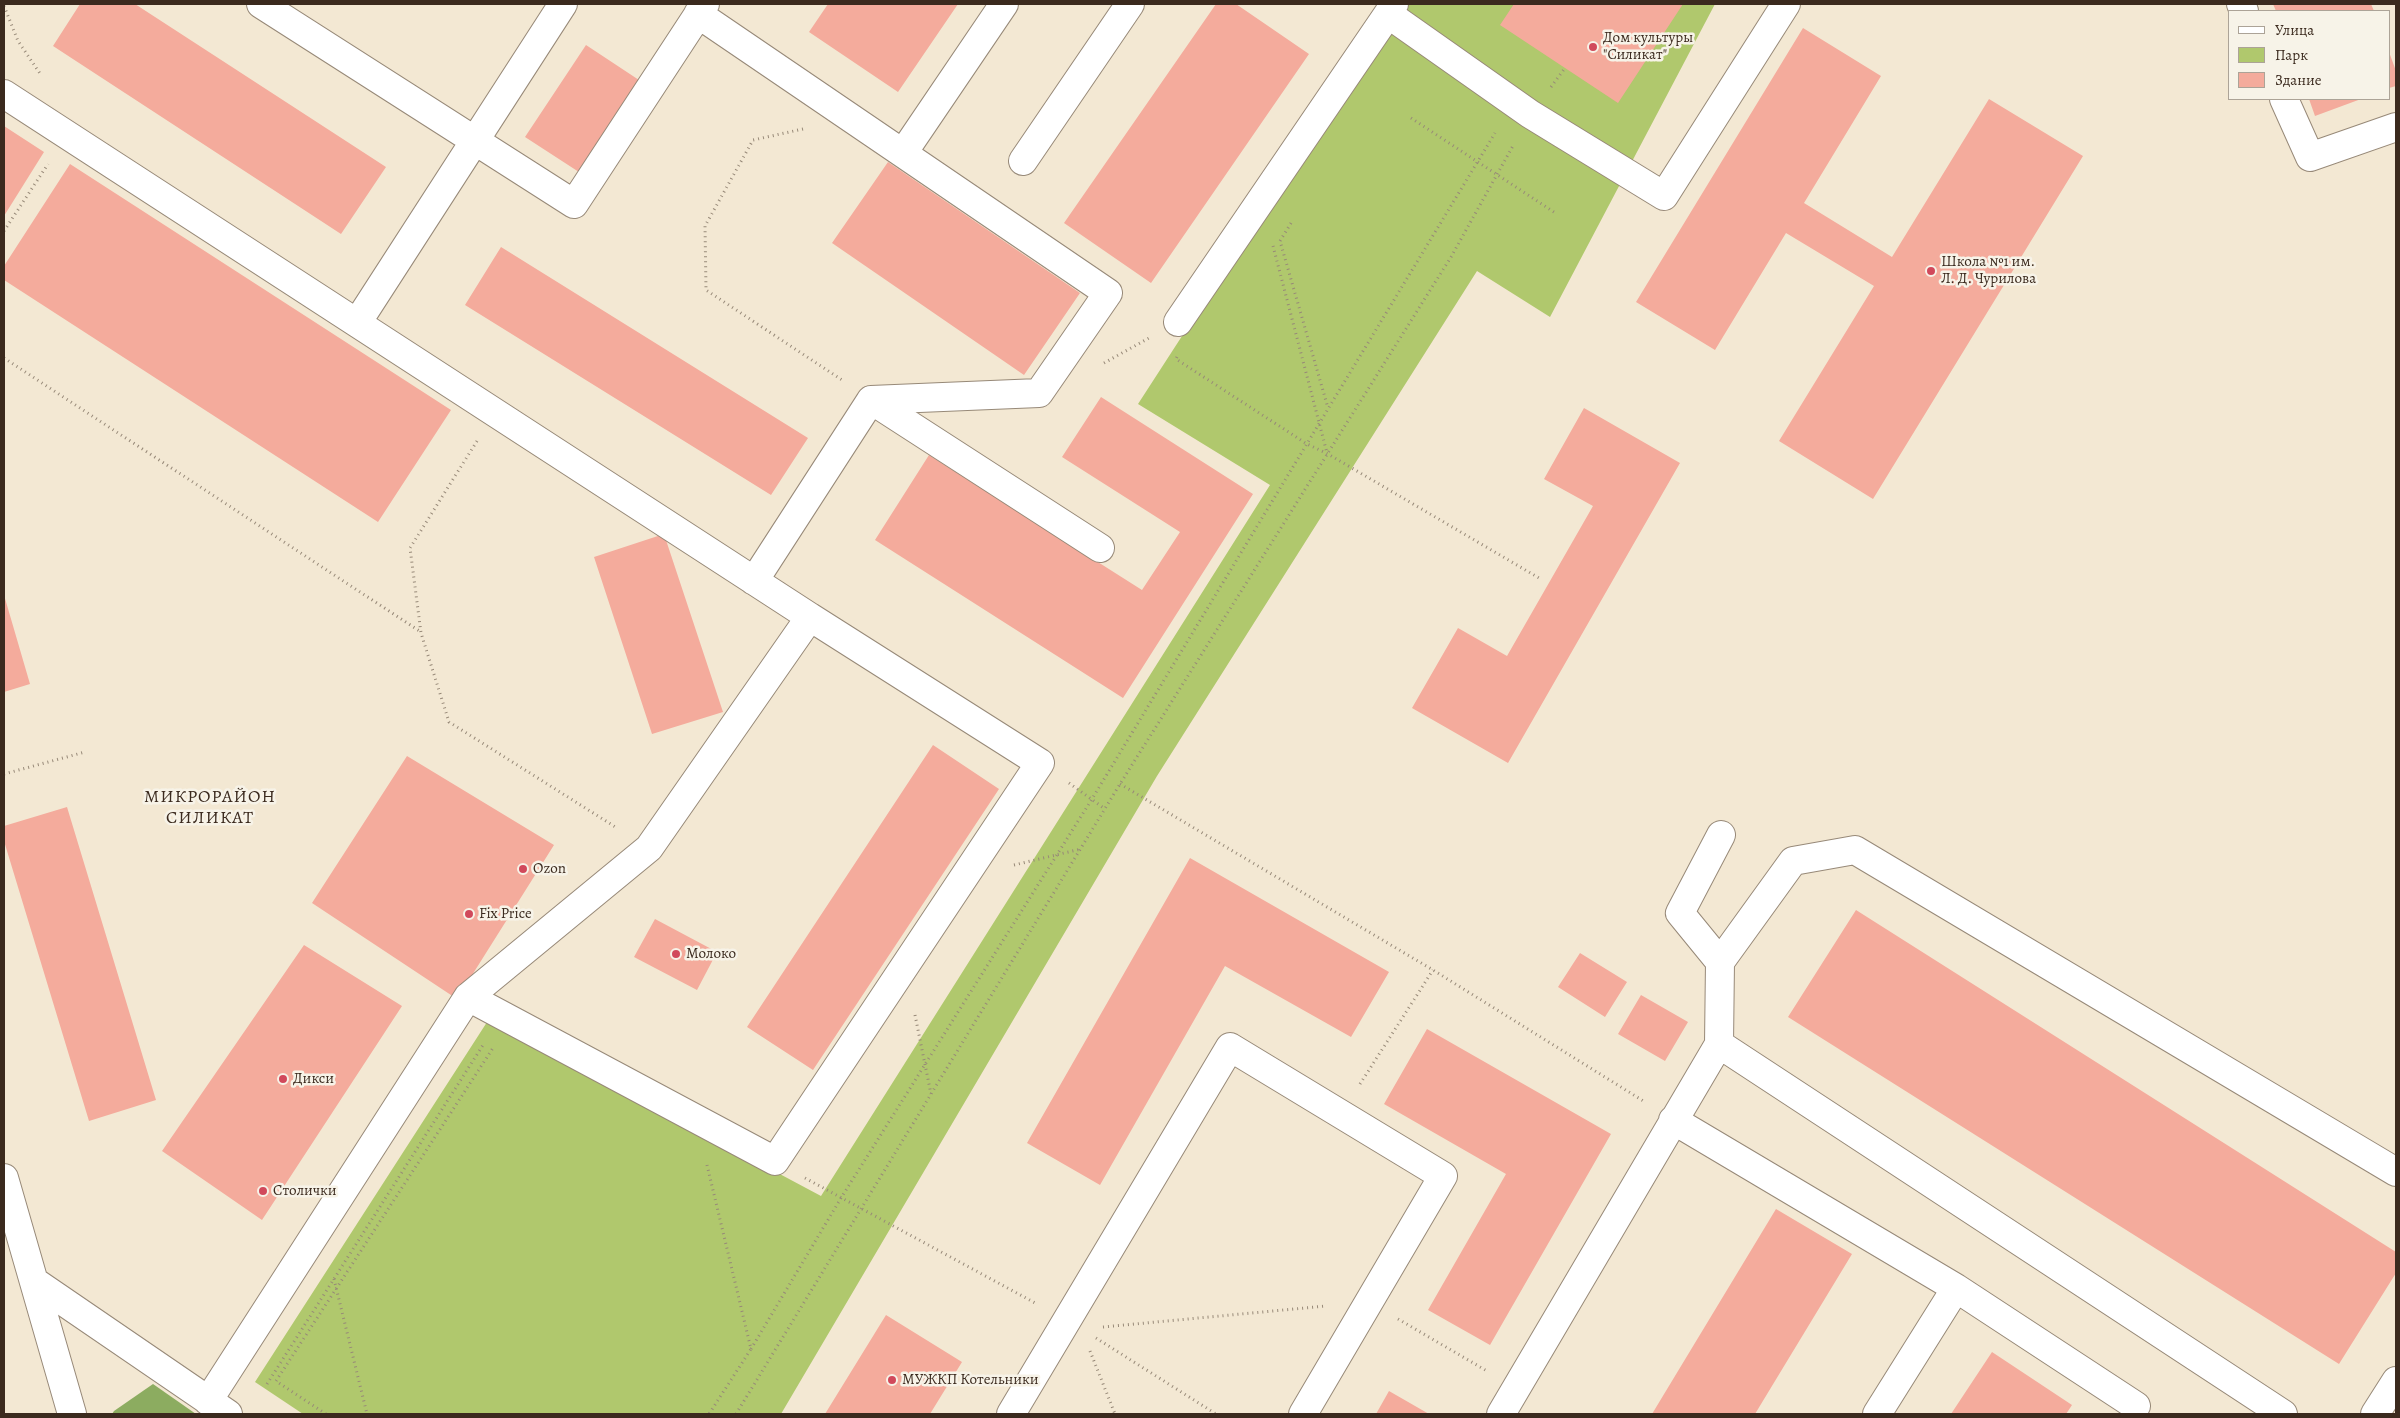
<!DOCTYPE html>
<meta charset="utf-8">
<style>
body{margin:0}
#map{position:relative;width:2400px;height:1418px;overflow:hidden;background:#f3e8d3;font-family:Alegreya,serif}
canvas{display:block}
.frame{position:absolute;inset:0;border:5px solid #3b2a1e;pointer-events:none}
.legend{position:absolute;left:2228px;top:10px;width:162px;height:90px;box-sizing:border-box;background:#f7f3e8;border:1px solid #aca397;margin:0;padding:6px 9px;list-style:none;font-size:15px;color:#3b2a1e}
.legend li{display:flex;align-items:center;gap:10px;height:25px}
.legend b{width:25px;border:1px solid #aca397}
</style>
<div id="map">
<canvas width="2400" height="1418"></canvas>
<div class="frame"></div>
<ul class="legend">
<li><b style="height:6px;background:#fff"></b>Улица</li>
<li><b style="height:14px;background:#b0c86d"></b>Парк</li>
<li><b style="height:14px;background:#f4ab9c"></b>Здание</li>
</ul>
</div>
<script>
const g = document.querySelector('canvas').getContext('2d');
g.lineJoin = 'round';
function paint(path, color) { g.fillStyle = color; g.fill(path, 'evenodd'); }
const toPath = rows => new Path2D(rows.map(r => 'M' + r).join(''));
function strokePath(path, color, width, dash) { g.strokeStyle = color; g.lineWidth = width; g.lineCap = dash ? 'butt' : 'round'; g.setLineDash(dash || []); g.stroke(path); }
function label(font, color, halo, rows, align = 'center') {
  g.font = font + ' Alegreya,serif'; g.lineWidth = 5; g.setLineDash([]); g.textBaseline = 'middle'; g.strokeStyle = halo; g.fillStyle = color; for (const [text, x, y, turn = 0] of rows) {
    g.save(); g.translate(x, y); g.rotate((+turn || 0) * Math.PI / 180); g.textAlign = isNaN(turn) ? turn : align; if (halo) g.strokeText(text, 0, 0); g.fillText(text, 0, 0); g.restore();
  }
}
const green = toPath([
 [1397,4,1715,4,1550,317,1477,271,1157,776,781,1414,303,1414,255,1382,489,1019,821,1196,1270,485,1138,404]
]);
const forest = toPath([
 [153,1384,196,1414,112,1414,114,1411]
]);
const building = toPath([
 [80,4,135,4,386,167,341,234,53,46],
 [828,4,958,4,898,92,809,32],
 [1216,4,1236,4,1309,54,1151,283,1064,223],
 [1514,4,1683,4,1618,103,1500,25],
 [2273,4,2371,4,2374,11,2276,11],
 [1803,28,1881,76,1804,203,1892,257,1989,99,2083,156,1873,499,1779,441,1874,286,1786,233,1715,350,1636,302],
 [586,45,642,82,582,174,525,137],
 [2389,52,2396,71,2396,86,2389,88],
 [2309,99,2361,99,2315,116],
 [4,126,44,152,4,216],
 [888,162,1080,293,1024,375,832,243],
 [70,164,451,410,378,522,4,280,4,266],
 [501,247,808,438,771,495,465,305],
 [1101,397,1253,494,1123,698,875,540,929,455,1142,590,1180,532,1062,457],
 [1584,408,1680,463,1508,763,1412,708,1458,628,1507,656,1593,506,1544,479],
 [664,534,723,712,652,734,594,557],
 [4,595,30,684,4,692],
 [933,745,999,789,813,1070,747,1027],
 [407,756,554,845,457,999,312,903],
 [67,807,156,1100,89,1121,4,841,4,826],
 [1190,858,1389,972,1351,1037,1225,966,1100,1185,1027,1143],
 [1856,910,2396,1252,2396,1273,2339,1364,1788,1017],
 [655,919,717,952,697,990,634,957],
 [304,945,402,1006,262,1220,162,1151],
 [1580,953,1627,982,1605,1017,1558,987],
 [1641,995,1688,1022,1665,1061,1618,1034],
 [1427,1029,1611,1134,1490,1345,1428,1310,1506,1174,1384,1104],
 [1776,1209,1852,1254,1755,1414,1652,1414],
 [886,1315,962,1362,930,1414,825,1414],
 [1992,1352,2072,1405,2066,1414,1951,1414],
 [1389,1391,1429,1414,1376,1414]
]);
const path = toPath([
 [4,6,18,41,41,75],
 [1551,87,1565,68],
 [1411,118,1557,214],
 [803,129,753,140,705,226,706,290,842,380],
 [1291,223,1280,241,1328,408],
 [4,231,48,164],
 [1273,246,1327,453],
 [1177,357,1176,359,1307,444,1328,454,1539,578],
 [4,358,421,632],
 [1104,363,1149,338],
 [477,441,410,548,421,633,449,722,617,828],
 [4,774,85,752],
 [1069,783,1105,809],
 [1120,784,1433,970,1645,1102],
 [1014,865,1081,849],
 [915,1015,931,1094],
 [1360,1084,1433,970],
 [707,1165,751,1349,709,1414],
 [805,1178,1037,1304],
 [334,1279,367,1414],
 [1398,1319,1487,1371],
 [1103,1327,1326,1306],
 [1096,1338,1216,1414],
 [751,1349,841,1198,1092,799,1495,133],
 [1090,1351,1115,1414],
 [267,1384,483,1045],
 [326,1414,276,1381,493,1048],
 [736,1414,1120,784,1451,257,1514,144]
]);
const minor = toPath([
 [261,4,574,204,705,4],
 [1394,4,1388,14,1530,114,1664,196,1786,4],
 [2241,4,2244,11],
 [698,14,1108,293,1039,393,871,400],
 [4,94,810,617,649,848,468,997,208,1401],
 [2284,99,2310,157,2396,127],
 [903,153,1004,4],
 [1023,161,1130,4],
 [1178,322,1388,14],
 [357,323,563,4],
 [754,581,871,400,1100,548],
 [1720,962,1680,913,1721,835],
 [468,997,775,1161,1040,763,810,617],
 [1719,1044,2283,1414],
 [1673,1120,1956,1288,2136,1406],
 [4,1178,72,1414],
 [35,1282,228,1414],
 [1011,1414,1230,1047,1443,1176,1303,1414],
 [1501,1414,1719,1044,1720,962,1793,861,1855,850,2396,1172],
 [1877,1414,1956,1288],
 [2375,1414,2396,1381]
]);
const markers = [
 [1593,47,5,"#d1495b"],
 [1931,271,5,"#d1495b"],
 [523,869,5,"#d1495b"],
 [469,914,5,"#d1495b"],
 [676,954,5,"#d1495b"],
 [283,1079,5,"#d1495b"],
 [263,1191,5,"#d1495b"],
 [892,1380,5,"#d1495b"]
];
const poiNames = [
 ["Дом культуры",1603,38],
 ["\"Силикат\"",1603,55],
 ["Школа №1 им.",1941,262],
 ["Л. Д. Чурилова",1941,279],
 ["Ozon",533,869],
 ["Fix Price",479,914],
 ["Молоко",686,954],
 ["Дикси",293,1079],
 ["Столички",273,1191],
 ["МУЖКП Котельники",902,1380]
];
const quarterNames = [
 ["МИКРОРАЙОН",210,798],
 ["СИЛИКАТ",210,819]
];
paint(green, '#b0c86d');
paint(forest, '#8cac60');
paint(building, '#f4ab9c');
strokePath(minor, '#978978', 30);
strokePath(path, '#978978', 3, [1, 4]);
strokePath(minor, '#fff', 28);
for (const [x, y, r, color] of markers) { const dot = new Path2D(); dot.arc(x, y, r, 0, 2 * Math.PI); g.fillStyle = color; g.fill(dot); strokePath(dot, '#f7f3e8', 2); }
label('15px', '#3b2a1e', '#f7f3e8', poiNames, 'left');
g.letterSpacing = '1px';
label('18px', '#3b2a1e', '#f7f3e8', quarterNames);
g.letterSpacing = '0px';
</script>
